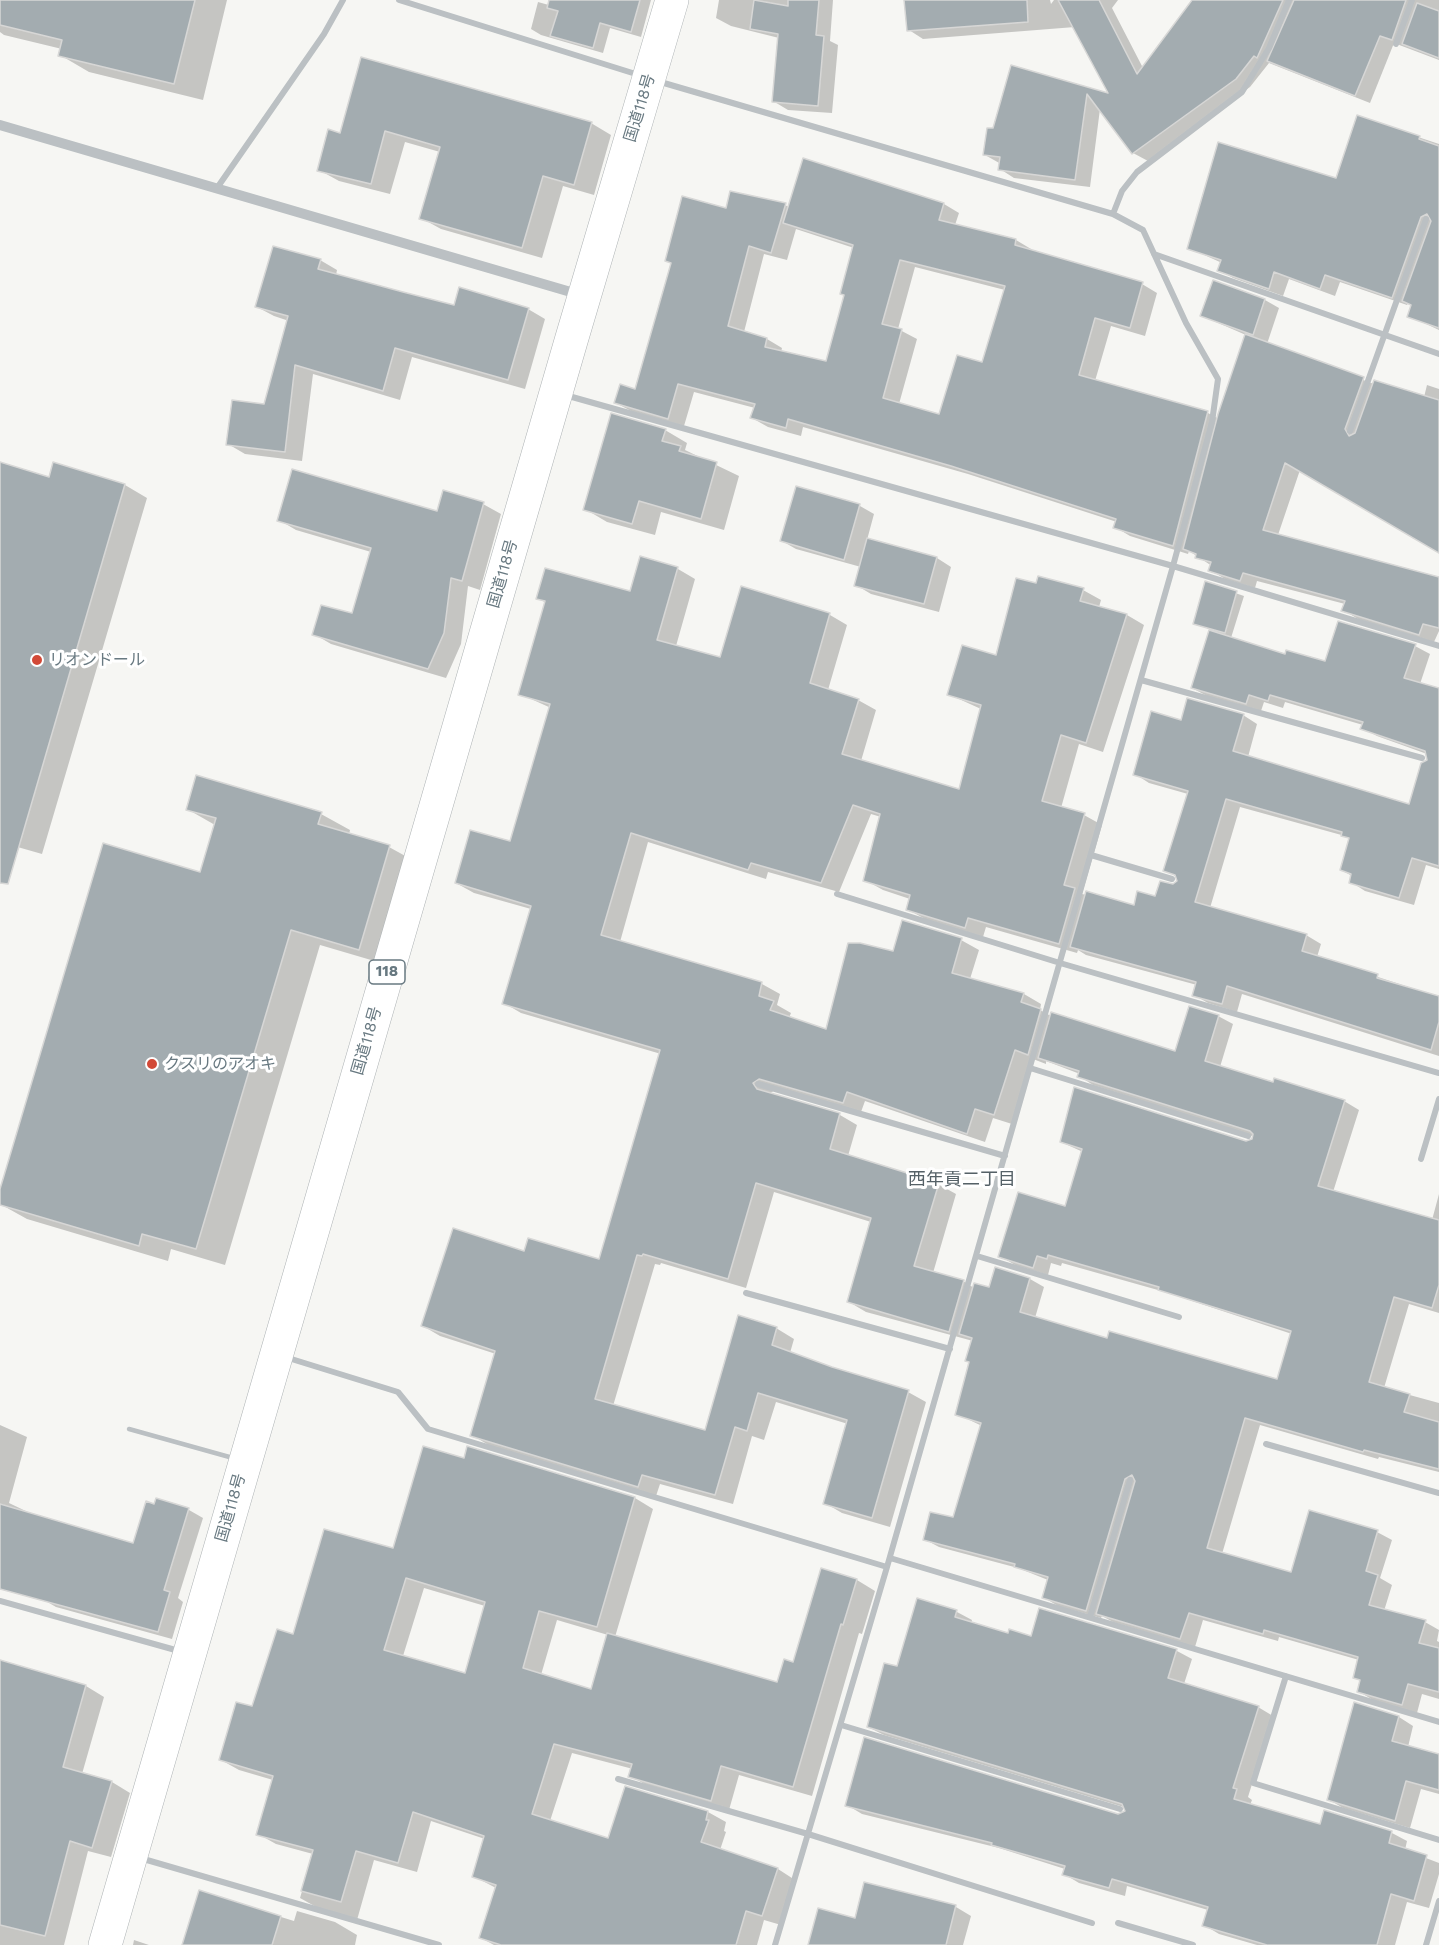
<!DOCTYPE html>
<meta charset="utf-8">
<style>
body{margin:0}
canvas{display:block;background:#f6f6f3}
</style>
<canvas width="1439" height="1945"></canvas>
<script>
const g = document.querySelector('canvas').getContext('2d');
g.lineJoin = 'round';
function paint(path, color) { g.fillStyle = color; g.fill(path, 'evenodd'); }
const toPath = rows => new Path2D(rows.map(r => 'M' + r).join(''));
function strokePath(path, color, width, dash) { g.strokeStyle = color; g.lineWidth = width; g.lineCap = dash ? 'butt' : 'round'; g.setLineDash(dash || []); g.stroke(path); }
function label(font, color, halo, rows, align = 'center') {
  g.font = font + ' "Work Sans","Noto Sans JP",sans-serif'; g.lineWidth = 6; g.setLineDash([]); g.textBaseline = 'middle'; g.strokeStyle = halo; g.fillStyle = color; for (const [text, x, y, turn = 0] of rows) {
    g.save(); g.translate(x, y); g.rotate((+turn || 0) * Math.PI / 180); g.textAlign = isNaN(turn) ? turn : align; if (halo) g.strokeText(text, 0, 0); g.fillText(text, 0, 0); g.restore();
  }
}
const shadow = toPath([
 [0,0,227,0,203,100,89,72,60,55,62,49,4,35,0,32],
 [585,0,651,0,641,37,610,28,603,53,541,35,531,29,538,2,581,14],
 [719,0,833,0,830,41,838,45,832,113,788,110,773,101,779,38,731,26,716,18],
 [906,0,1050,0,1051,4,1054,0,1118,0,1112,8,1143,68,1194,0,1439,0,1439,60,1394,43,1370,103,1269,63,1250,87,1148,161,1133,153,1100,109,1090,187,1014,178,1000,169,1001,164,985,155,1012,67,1111,95,1075,27,923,39,909,30],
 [362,59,591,123,611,135,594,195,563,186,542,258,441,229,421,218,440,152,405,142,390,194,339,181,319,170,341,134],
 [1358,117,1439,144,1439,330,1409,316,1412,306,1408,303,1407,305,1340,282,1335,296,1289,279,1283,296,1233,278,1219,270,1222,263,1189,248,1337,180],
 [804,160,944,204,959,213,955,225,1016,240,1031,249,1030,251,1142,284,1157,293,1145,336,1111,326,1095,381,1208,413,1219,419,1246,335,1202,316,1265,300,1279,308,1267,344,1374,384,1424,397,1427,385,1439,389,1439,551,1300,470,1278,535,1439,579,1439,631,1434,642,1358,619,1343,610,1345,604,1257,581,1255,588,1225,579,1210,570,1212,566,1189,551,1188,554,1130,536,1115,527,1117,522,968,474,803,427,801,436,768,427,752,418,755,408,694,392,684,426,631,411,616,403,636,391,673,264,666,260,728,210,785,205,789,207],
 [796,229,854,248,846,295,827,363,781,352,782,348,767,339,744,332,764,254,787,260],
 [915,267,1005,290,983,364,940,416,899,404,917,339,898,329],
 [320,260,337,270,336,275,455,306,528,309,545,319,525,389,412,357,400,400,313,374,302,461,245,454,228,444,265,405,289,321,274,316,257,307],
 [665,430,687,443,685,450,739,476,724,530,661,512,655,535,607,522,585,509],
 [0,464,50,478,125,485,147,498,42,854,0,842],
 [797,488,860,506,874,514,867,540,937,558,951,567,939,612,871,594,856,585,861,567,796,549,782,541],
 [483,504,501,514,480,590,468,586,461,644,446,678,331,644,314,634,353,615,371,552,296,530,279,520,438,513],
 [641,557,678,569,695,579,676,646,721,659,742,588,830,615,847,625,828,690,858,700,876,710,861,761,960,791,981,709,948,694,997,657,1037,585,1083,590,1101,600,1099,607,1127,615,1144,625,1103,752,1079,744,1061,808,1084,815,1102,825,1082,894,1135,906,1156,898,1178,882,1177,877,1165,870,1188,794,1149,783,1135,774,1182,722,1243,715,1257,724,1248,757,1410,806,1429,761,1427,754,1377,736,1362,728,1363,725,1285,702,1283,708,1264,702,1261,711,1207,696,1192,688,1211,630,1195,623,1206,583,1244,596,1231,638,1286,656,1325,663,1415,646,1430,654,1420,684,1439,689,1439,869,1426,865,1414,905,1365,891,1351,882,1352,876,1341,870,1350,839,1345,836,1240,807,1210,908,1306,935,1321,944,1317,957,1439,997,1439,1056,1242,994,1237,1012,1208,1003,1194,995,1197,985,1086,955,1078,950,1077,953,986,927,983,937,925,919,907,909,910,899,883,890,865,880,881,817,871,814,839,892,768,872,766,879,648,842,620,942,762,984,780,994,777,1005,791,1013,789,1018,827,1031,894,953,961,940,979,950,970,979,1024,994,1041,1004,1040,1010,1051,1016,1176,1053,1218,1016,1233,1024,1220,1067,1344,1101,1359,1110,1333,1192,1432,1220,1439,1194,1439,1313,1409,1304,1384,1388,1439,1403,1439,1472,1379,1457,1378,1459,1260,1425,1222,1554,1292,1574,1377,1532,1392,1540,1380,1578,1392,1585,1384,1611,1425,1622,1439,1630,1437,1641,1439,1642,1439,1699,1422,1694,1417,1713,1373,1700,1358,1691,1361,1681,1354,1677,1359,1660,1279,1637,1278,1641,1203,1620,1195,1647,1113,1622,1102,1616,1101,1618,1058,1606,1043,1597,1048,1580,1018,1568,939,1547,924,1539,954,1519,982,1426,957,1414,971,1362,973,1341,866,1312,849,1302,871,1222,774,1192,746,1288,661,1263,660,1265,655,1264,613,1406,706,1432,776,1328,794,1339,790,1353,908,1392,926,1402,890,1527,842,1513,825,1503,848,1424,776,1402,764,1440,752,1436,733,1504,660,1484,656,1496,490,1446,472,1435,496,1354,440,1336,423,1326,525,1253,600,1261,661,1054,521,1013,504,1003,531,909,474,893,456,883,511,843,551,708,520,694,546,603,538,598,631,593],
 [1033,1059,1046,1064,1046,1061,1080,1074,1079,1076,1093,1085,1255,1137,1247,1143,1061,1142,1083,1152,1066,1208,1000,1256,1015,1265,1048,1275,1051,1263,1061,1266,1062,1263,1165,1292,1292,1334,1278,1381,1108,1340,1035,1318,1044,1287,1030,1279,996,1269,990,1289,974,1288,963,1281,933,1273,956,1194,938,1184,848,1156,857,1125,840,1115,769,1094,778,1088,861,1112,865,1101,985,1142,993,1118,1012,1124],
 [187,809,321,814,350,830,349,835,389,847,418,863,388,965,320,945,225,1265,171,1249,168,1261,27,1219,0,1204,0,1194,201,873,215,825],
 [0,1425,27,1437,9,1503,32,1514,134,1545,157,1500,189,1510,203,1518,178,1598,183,1602,172,1639,56,1607,44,1600,0,1587],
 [468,1448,635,1498,653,1509,615,1637,778,1684,857,1580,875,1591,862,1634,859,1633,812,1796,739,1775,729,1810,648,1786,630,1776,633,1769,572,1753,550,1821,609,1840,626,1788,708,1812,726,1822,724,1831,726,1832,720,1850,778,1869,795,1880,781,1925,764,1920,757,1945,494,1945,481,1938,496,1888,473,1876,485,1839,431,1821,417,1872,374,1860,357,1920,318,1908,300,1898,313,1854,276,1844,258,1834,273,1780,239,1770,221,1760,294,1636,394,1550,465,1460],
 [424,1588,485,1606,466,1674,403,1656],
 [557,1620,608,1635,592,1691,541,1675],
 [1040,1610,1177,1651,1192,1659,1184,1684,1258,1707,1273,1716,1248,1797,1252,1800,1250,1805,1321,1826,1325,1812,1392,1833,1407,1841,1405,1850,1439,1863,1439,1874,1429,1908,1407,1902,1395,1945,1257,1945,1219,1934,1204,1925,1208,1910,1127,1886,1125,1896,1079,1883,1064,1874,1065,1869,999,1848,862,1814,847,1805,1124,1815,1127,1808,884,1735,868,1727,898,1668,957,1612,972,1620,971,1623,1009,1635,1032,1638],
 [0,1662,86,1686,104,1697,82,1774,112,1782,130,1793,111,1857,88,1851,64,1945,0,1945],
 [1399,1717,1413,1726,1408,1747,1439,1755,1439,1794,1421,1789,1410,1828,1343,1808,1328,1799],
 [200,1892,294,1921,297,1911,335,1922,357,1935,355,1945,183,1945],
 [956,1907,971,1916,963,1945,810,1945,856,1920],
 [134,1940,149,1945,133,1945]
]);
const building = toPath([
 [0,0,195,0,174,84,58,56,62,40,0,25,0,0],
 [549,0,640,0,631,32,600,23,593,48,550,36,558,11,547,8,549,0],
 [754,0,788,6,788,0,819,0,816,35,824,36,818,106,772,102,778,34,750,29,754,0],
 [904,0,1027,0,1028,22,907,31,904,0],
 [1058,0,1099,0,1137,74,1192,0,1283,0,1257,58,1254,56,1236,79,1132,154,1087,94,1075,180,998,170,1000,157,983,155,987,128,993,128,1011,65,1108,93,1058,0],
 [1294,0,1406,0,1392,40,1380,36,1355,96,1267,61,1294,0],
 [1417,3,1439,11,1439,58,1402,44,1417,3],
 [361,57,592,122,574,185,543,176,522,248,419,219,440,147,385,131,371,184,317,171,328,129,340,133,361,57],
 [1357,115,1420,136,1419,139,1439,146,1439,328,1407,317,1411,305,1402,301,1431,221,1427,214,1421,217,1392,298,1325,275,1320,289,1274,272,1269,289,1217,271,1221,260,1187,249,1218,142,1336,178,1357,115],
 [803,158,944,203,939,220,1016,239,1015,245,1143,282,1130,328,1095,318,1079,375,1208,411,1173,546,1113,528,1116,519,951,466,788,419,786,428,750,418,755,404,678,384,668,419,614,403,620,384,635,389,671,263,665,261,682,196,726,208,730,191,786,203,771,253,749,246,728,326,767,338,765,347,826,361,844,295,840,294,853,245,783,223,803,158],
 [900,260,1005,286,982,362,957,355,939,414,883,398,902,329,882,324,900,260],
 [273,246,321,259,318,269,403,292,454,305,459,287,529,308,508,380,395,348,383,391,295,365,285,452,226,445,232,400,264,404,288,316,255,307,273,246],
 [1213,280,1265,299,1253,335,1200,316,1213,280],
 [1245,334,1364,377,1345,429,1349,436,1355,433,1374,380,1439,400,1439,553,1285,463,1263,530,1439,577,1439,628,1423,624,1419,635,1341,611,1345,601,1243,573,1240,581,1208,571,1211,562,1195,558,1196,554,1183,549,1218,414,1245,334],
 [611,413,666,429,662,441,681,446,679,451,717,462,701,519,639,501,632,524,583,510,611,413],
 [0,462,49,477,53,462,125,484,8,884,0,883,0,462],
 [292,469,437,511,443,490,484,502,462,581,451,578,444,633,428,669,312,635,321,605,352,613,371,548,277,521,292,469],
 [796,486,860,504,844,560,780,541,796,486],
 [867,538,937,557,924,604,854,586,867,538],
 [640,556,678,567,657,640,720,657,741,586,830,613,810,683,859,699,842,754,959,789,981,705,947,695,962,645,996,655,1016,578,1036,583,1038,576,1084,588,1080,601,1127,614,1086,743,1061,735,1042,801,1085,813,1064,885,1075,888,1059,944,968,918,965,928,906,910,910,895,863,881,880,814,853,805,821,883,751,863,748,870,631,833,601,935,762,982,759,996,774,1001,770,1010,826,1029,848,943,860,943,893,951,902,920,962,938,952,973,1024,993,1021,1002,1041,1009,1028,1055,1015,1050,994,1115,975,1109,967,1134,847,1092,843,1103,759,1079,753,1083,757,1089,840,1113,830,1149,939,1183,914,1266,964,1280,949,1332,847,1302,871,1218,756,1183,728,1279,643,1254,642,1256,637,1255,595,1399,705,1430,738,1315,777,1327,772,1345,832,1367,909,1390,872,1518,823,1504,847,1420,758,1393,747,1431,735,1427,715,1495,642,1475,638,1487,470,1436,495,1351,421,1326,453,1228,524,1251,528,1238,599,1259,660,1050,502,1004,531,906,455,883,470,830,510,841,550,704,518,695,545,601,536,599,545,568,630,591,640,556],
 [1205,581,1237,591,1225,633,1193,624,1205,581],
 [1338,621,1416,644,1404,678,1439,688,1439,866,1412,858,1399,898,1349,883,1351,874,1340,870,1349,838,1341,836,1342,832,1226,799,1195,902,1307,934,1302,951,1378,974,1377,978,1439,996,1439,1022,1431,1050,1227,986,1222,1004,1192,996,1196,982,1070,947,1086,891,1134,905,1137,891,1155,896,1160,881,1173,884,1177,881,1175,875,1163,871,1188,791,1133,775,1151,711,1181,720,1187,698,1244,714,1233,751,1409,804,1421,763,1427,760,1425,751,1360,729,1363,722,1270,695,1268,701,1249,695,1246,704,1191,688,1209,630,1285,654,1286,650,1325,661,1338,621],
 [196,775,322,812,318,824,390,845,359,950,291,930,196,1249,142,1234,139,1246,0,1205,0,1189,103,843,200,872,216,818,186,810,196,775],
 [1189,1006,1219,1015,1205,1061,1273,1082,1274,1078,1345,1100,1318,1186,1439,1220,1439,1285,1432,1308,1394,1297,1369,1382,1410,1394,1404,1412,1439,1422,1439,1469,1364,1450,1363,1452,1245,1418,1207,1548,1291,1572,1309,1510,1378,1530,1366,1571,1378,1575,1369,1605,1426,1620,1419,1643,1439,1648,1439,1692,1408,1684,1402,1705,1357,1692,1360,1680,1353,1678,1358,1657,1264,1630,1263,1634,1189,1613,1180,1639,1096,1614,1135,1481,1132,1475,1125,1479,1086,1611,1042,1598,1048,1577,1014,1567,1015,1564,923,1540,930,1512,953,1517,981,1423,955,1415,969,1362,965,1361,972,1338,959,1334,974,1283,989,1287,995,1267,1030,1278,1020,1312,1107,1338,1109,1331,1277,1379,1291,1331,1158,1290,1159,1287,1048,1255,1047,1259,1037,1256,1033,1268,998,1257,1018,1192,1065,1206,1082,1149,1060,1142,1074,1087,1246,1141,1252,1139,1253,1134,1250,1131,1077,1077,1079,1071,1038,1058,1051,1012,1175,1051,1189,1006],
 [423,1446,464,1458,467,1446,635,1497,597,1627,539,1611,523,1668,591,1689,607,1633,777,1682,784,1659,793,1662,821,1568,857,1579,843,1625,841,1624,793,1787,721,1766,711,1801,628,1777,632,1764,554,1744,532,1814,608,1838,625,1786,708,1811,706,1820,709,1820,701,1842,778,1868,762,1916,746,1911,736,1945,501,1945,479,1938,496,1885,472,1877,484,1836,413,1812,398,1863,356,1851,341,1902,301,1891,313,1850,256,1835,273,1776,219,1760,236,1702,252,1706,277,1629,293,1634,324,1529,393,1548,423,1446],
 [406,1578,485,1602,465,1673,384,1650,406,1578],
 [156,1498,189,1508,164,1590,170,1592,158,1632,0,1589,0,1504,133,1543,146,1501,154,1504,156,1498],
 [917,1598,957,1610,955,1617,1008,1633,1009,1629,1031,1636,1039,1608,1177,1649,1168,1678,1259,1706,1233,1788,1237,1789,1234,1799,1320,1824,1324,1810,1392,1831,1389,1843,1427,1855,1414,1901,1391,1894,1377,1945,1267,1945,1202,1926,1208,1907,1112,1879,1109,1888,1062,1875,1065,1866,991,1845,992,1843,845,1806,864,1737,1118,1814,1125,1811,1122,1804,867,1727,884,1663,897,1666,917,1598],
 [0,1660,86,1685,63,1767,112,1781,92,1848,70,1841,45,1936,0,1925,0,1660],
 [1354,1702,1399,1716,1392,1741,1439,1754,1439,1790,1406,1781,1395,1821,1327,1800,1354,1702],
 [864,1882,956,1905,946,1945,808,1945,818,1908,855,1918,864,1882],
 [199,1890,281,1916,272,1945,182,1945,199,1890]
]);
const service = toPath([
 [129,1429,233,1458]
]);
const minor = toPath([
 [399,0,639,75],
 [1396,44,1412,0],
 [657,81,1113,214,1143,230,1186,323,1218,379,1212,422,1173,566,887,1567,775,1945],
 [217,188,324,34,343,0],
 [1113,214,1122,191,1137,172,1242,92,1269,48,1289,0],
 [1154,254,1439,354],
 [565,395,1173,566,1439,646],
 [1350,431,1426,219],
 [1141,680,1422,758],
 [1091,855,1172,879],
 [837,894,1060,963,1439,1073],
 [1030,1068,1248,1136],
 [758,1084,1005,1156],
 [1421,1159,1439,1099],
 [977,1256,1179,1317],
 [746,1293,950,1349],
 [285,1357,398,1392,428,1429,887,1567],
 [1266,1444,1439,1493],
 [890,1558,1439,1722],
 [0,1601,179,1651],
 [1090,1617,1130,1480],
 [1286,1676,1253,1783,1439,1840],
 [841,1725,1120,1809],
 [618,1779,808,1834,1092,1923],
 [140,1858,439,1945],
 [1118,1923,1193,1945],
 [1426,1945,1439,1901]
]);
const tertiary = toPath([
 [0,125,581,295]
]);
const trunk = toPath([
 [105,1945,571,341,672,0]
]);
const markers = [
 [37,660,6,"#d24937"],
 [152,1064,6,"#d24937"]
];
const shields = [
 [387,972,36]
];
const shieldNames = [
 ["118",387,972]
];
const streetNames = [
 ["国道118号",640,108,-73],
 ["国道118号",503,574,-74],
 ["国道118号",367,1041,-74],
 ["国道118号",231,1508,-74]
];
const poiNames = [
 ["リオンドール",49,660],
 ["クスリのアオキ",164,1064]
];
const neighbourhoodNames = [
 ["西年貢二丁目",962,1180]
];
paint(shadow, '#0003');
paint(building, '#a3acb0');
strokePath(building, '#d7d7d6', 1.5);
strokePath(trunk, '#afb4b6', 34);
strokePath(service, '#bbc0c3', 4.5);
strokePath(minor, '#bbc0c3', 6);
strokePath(tertiary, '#bbc0c3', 10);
strokePath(trunk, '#fff', 33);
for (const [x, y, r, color] of markers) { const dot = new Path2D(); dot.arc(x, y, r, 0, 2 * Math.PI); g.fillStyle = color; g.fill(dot); strokePath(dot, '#fff', 2); }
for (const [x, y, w] of shields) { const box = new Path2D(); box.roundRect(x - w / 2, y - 12, w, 24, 4.5); g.fillStyle = '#fff'; g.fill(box); strokePath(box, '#687981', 1.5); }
label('bold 15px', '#687981', null, shieldNames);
label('16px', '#687981', '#fff', streetNames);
label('16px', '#687981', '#fff', poiNames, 'left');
label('18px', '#556167', '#fff', neighbourhoodNames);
</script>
